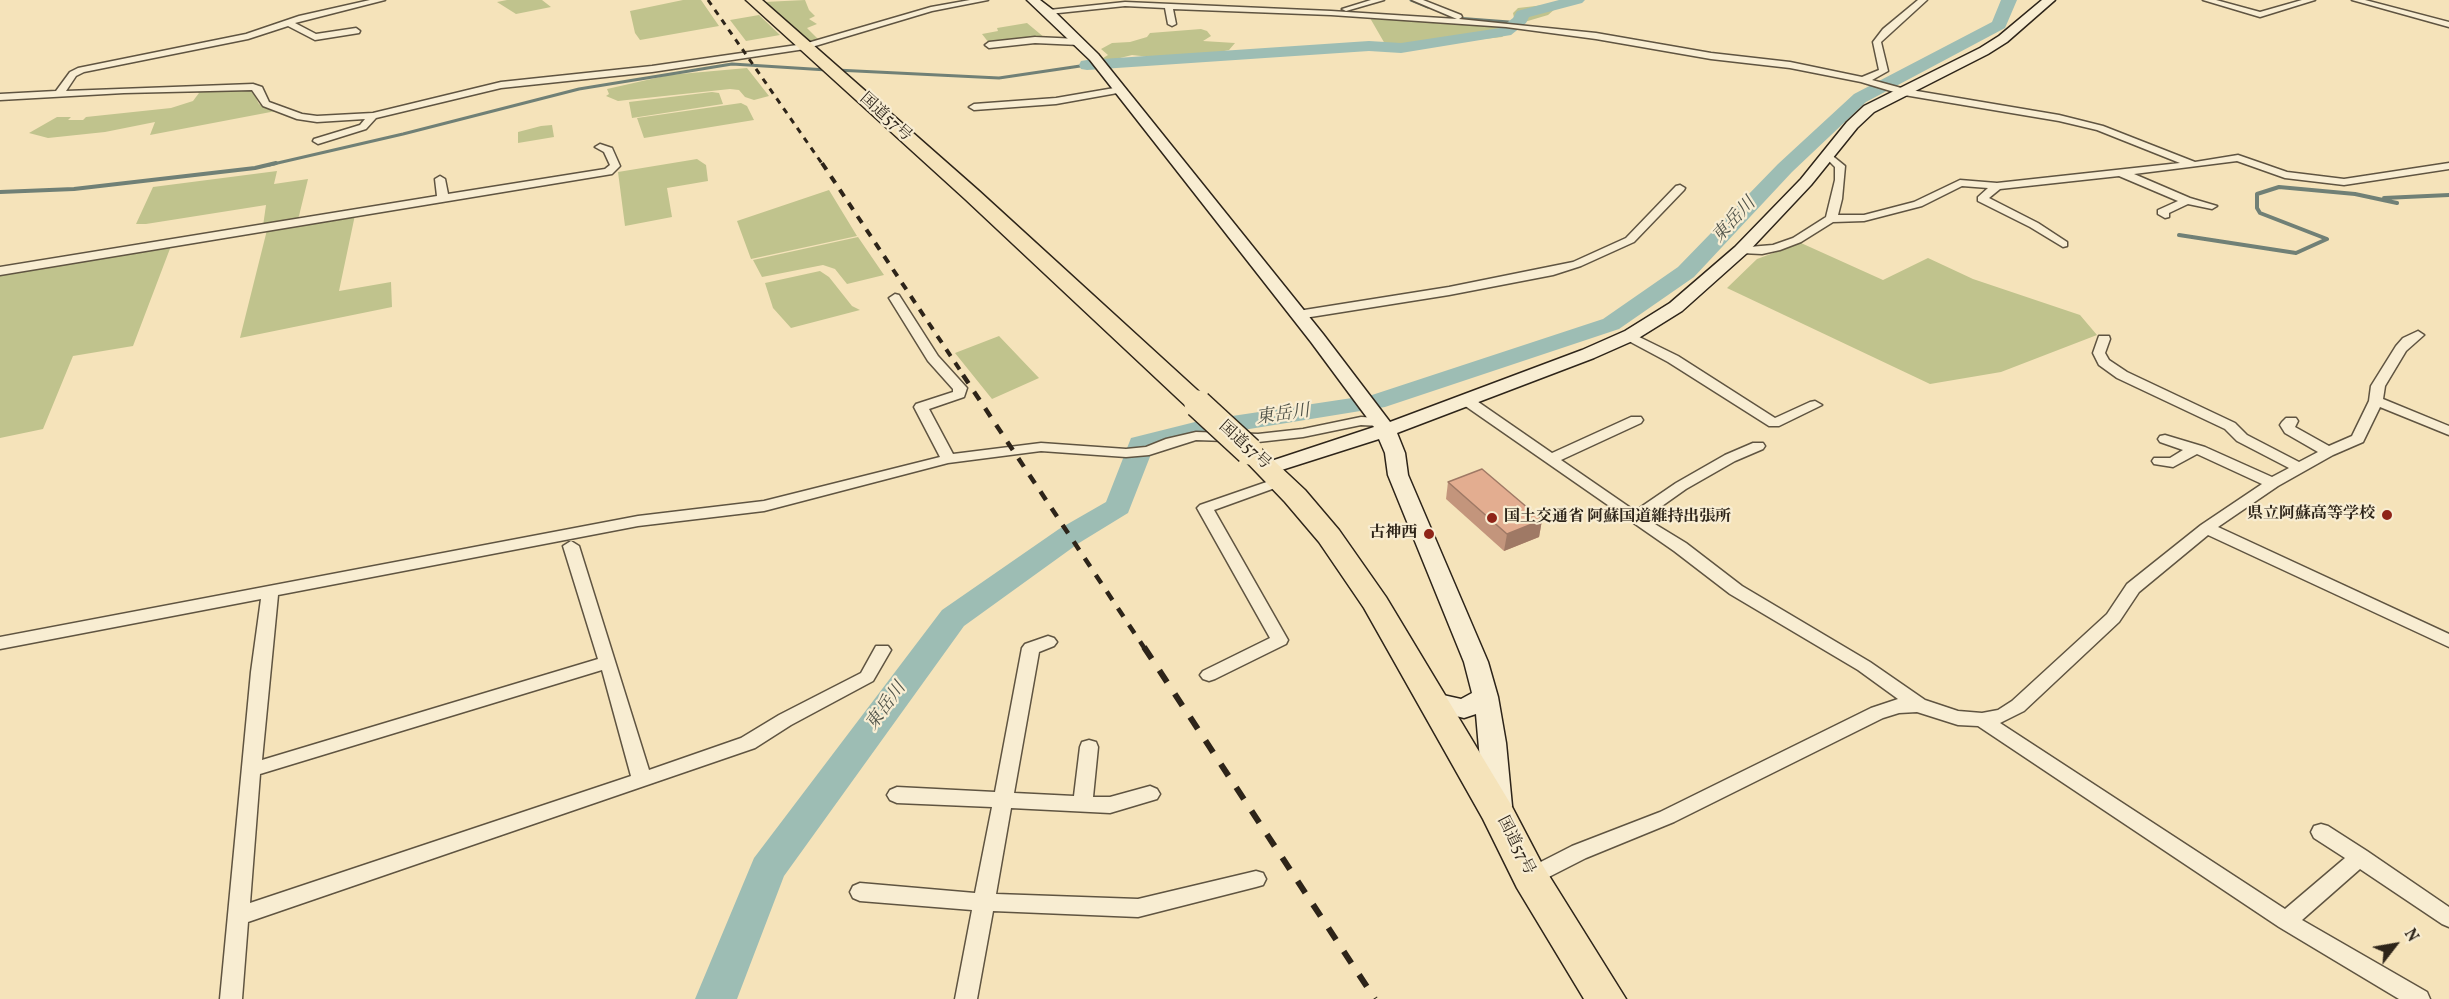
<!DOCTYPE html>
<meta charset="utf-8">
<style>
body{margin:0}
#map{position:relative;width:2449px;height:999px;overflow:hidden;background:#f5e3ba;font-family:Vollkorn,serif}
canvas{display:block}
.north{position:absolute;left:2365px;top:915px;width:60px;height:60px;-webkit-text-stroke:4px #f8edd2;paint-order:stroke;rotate:59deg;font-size:16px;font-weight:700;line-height:24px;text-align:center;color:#2d2419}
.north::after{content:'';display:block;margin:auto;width:21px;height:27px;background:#2d2419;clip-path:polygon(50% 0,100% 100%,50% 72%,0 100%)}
</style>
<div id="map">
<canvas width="2449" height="999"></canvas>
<div class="north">N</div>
</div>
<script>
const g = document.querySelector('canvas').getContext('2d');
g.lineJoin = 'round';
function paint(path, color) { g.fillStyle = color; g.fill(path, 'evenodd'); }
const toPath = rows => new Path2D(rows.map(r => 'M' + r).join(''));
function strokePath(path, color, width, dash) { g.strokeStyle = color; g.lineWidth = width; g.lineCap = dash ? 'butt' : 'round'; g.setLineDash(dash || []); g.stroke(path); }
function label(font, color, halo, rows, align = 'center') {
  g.font = font + ' Vollkorn,"Noto Serif JP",serif'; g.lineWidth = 4.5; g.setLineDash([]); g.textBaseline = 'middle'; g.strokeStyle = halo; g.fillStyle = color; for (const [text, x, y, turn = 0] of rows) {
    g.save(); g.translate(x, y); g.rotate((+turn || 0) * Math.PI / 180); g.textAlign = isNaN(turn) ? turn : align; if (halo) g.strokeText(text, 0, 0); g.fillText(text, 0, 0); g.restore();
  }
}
const green = toPath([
 [507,0,542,0,551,7,516,14,497,2],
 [683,0,701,0,719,26,640,40,635,33,630,11],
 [805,0,809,10,815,16,809,19,817,24,807,28,819,40,808,43,764,2],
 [1562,3,1548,15,1521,23,1502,37,1414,47,1385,44,1370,18,1483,22,1508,29,1515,22,1513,13,1518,8],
 [759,15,780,35,746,41,730,20],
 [1027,23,1045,38,989,43,982,34,998,31,997,28],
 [1201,29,1207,31,1211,36,1203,41,1235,43,1229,50,1215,53,1159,58,1132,55,1108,61,1100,60,1108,55,1101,49,1112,43,1130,42,1147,37,1150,33],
 [747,68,769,96,754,100,745,97,739,90,730,89,627,100,618,101,606,96,609,94,607,89,669,75],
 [194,90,252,90,259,104,276,111,150,135,155,122,105,132,48,138,29,133,57,117,71,117,68,120,83,120,86,117,171,108,193,101,199,93],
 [712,92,719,93,723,104,632,118,629,102],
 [741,103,747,106,754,120,644,138,637,118],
 [552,125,554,137,518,143,518,132,541,126],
 [697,159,706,165,708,181,667,188,672,217,625,226,618,172],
 [277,171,274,184,308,179,298,220,263,226,266,205,146,224,136,224,153,187],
 [829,190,857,236,751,259,737,221],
 [355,215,339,291,391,282,392,307,240,338,267,230],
 [858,237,884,275,847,284,835,269,823,265,762,277,753,260],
 [1801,243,1883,280,1928,258,1973,279,2080,315,2097,335,2001,372,1930,384,1727,288,1757,259],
 [171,246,133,346,73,356,43,429,0,438,0,272],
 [820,271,829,277,852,306,860,310,791,328,773,308,765,283],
 [999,336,1039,378,992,399,955,353]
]);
const streamFar1 = toPath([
 [1411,0,1428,7],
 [1456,18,1509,22],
 [836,70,999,78,1087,65],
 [269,165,403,134,579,89,732,64,827,70]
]);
const stream = toPath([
 [0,192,74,189,255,168,276,163],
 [2384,198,2449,195],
 [2179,235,2296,253,2327,239,2260,213,2257,208,2257,194,2279,187,2355,194,2397,203]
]);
const river = toPath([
 [1559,0,1585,0,1582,3,1529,17,1526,23,1511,35,1401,53,1369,51,1087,70,1081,69,1079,65,1081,61,1087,60,1369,41,1401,43,1500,28,1513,18,1517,11,1559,0],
 [2001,0,2017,0,2005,28,1866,102,1792,172,1694,277,1619,329,1385,407,1200,437,1153,449,1128,513,1079,543,964,626,784,876,737,999,695,999,754,858,942,610,1059,529,1106,502,1131,438,1199,421,1372,395,1603,319,1678,267,1778,164,1854,94,1992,22,2001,0]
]);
const street = toPath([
 [370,0,385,0,295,23,316,34,356,28,360,31,359,33,315,40,288,26,248,39,84,72,76,76,66,91,253,84,262,87,269,102,302,114,317,116,373,113,501,82,652,66,804,44,931,7,970,0,988,0,932,11,805,49,652,72,501,88,376,118,366,129,318,144,313,141,314,139,360,125,365,119,317,122,297,119,263,106,252,90,124,93,0,100,0,94,56,91,70,72,78,68,246,34,299,16,370,0],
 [1371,0,1384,0,1346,11,1342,9,1371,0],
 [1412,0,1423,0,1461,15,1462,17,1459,19,1596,33,1711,53,1790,62,1862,77,1879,70,1873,42,1883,29,1918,0,1927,0,1881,42,1888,71,1872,80,1905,89,2059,115,2103,126,2195,162,2238,155,2287,172,2344,179,2449,163,2449,169,2344,185,2285,178,2237,161,2134,174,2190,198,2217,206,2212,209,2188,204,2169,213,2169,217,2165,218,2158,214,2158,210,2178,201,2119,176,2000,189,1989,198,2038,223,2067,242,2067,246,2063,247,2030,227,1978,201,1978,197,1988,188,1962,186,1922,206,1864,221,1833,222,1801,242,1780,250,1762,254,1741,253,1737,252,1737,248,1773,245,1793,238,1826,217,1835,180,1835,167,1824,156,1829,153,1845,166,1842,199,1838,215,1864,215,1914,202,1960,180,1997,183,2180,163,2097,130,2059,121,1904,95,1861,82,1790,68,1711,59,1596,39,1506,27,1331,15,1173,9,1176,24,1172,26,1168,24,1165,8,1125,6,1049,14,1045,12,1049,10,1125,2,1331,11,1457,19,1412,0],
 [2203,0,2216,0,2260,12,2302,0,2315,0,2260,17,2203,0],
 [2352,0,2365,0,2449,22,2449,27,2352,0],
 [1035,37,1079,39,1083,42,1079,45,1035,43,989,48,985,45,989,42,1035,37],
 [1120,87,1123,88,1123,92,1056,104,974,110,969,107,974,104,1056,98,1120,87],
 [600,144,612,148,620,166,612,174,0,275,0,267,437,196,435,179,440,176,445,179,448,194,605,169,610,165,604,152,595,147,600,144],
 [1680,185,1685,188,1684,190,1634,242,1581,266,1553,275,1449,295,1298,319,1292,315,1298,311,1449,287,1573,262,1626,238,1676,186,1680,185],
 [895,294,899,295,938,356,967,388,964,397,929,409,953,454,1041,443,1126,449,1146,447,1166,439,1196,432,1258,434,1303,429,1361,417,1380,418,1387,422,1380,426,1361,425,1303,437,1258,442,1196,440,1149,455,1126,457,1041,451,948,463,764,511,638,526,278,595,262,760,598,659,563,546,571,541,579,546,649,770,741,738,779,715,861,673,876,646,888,646,891,650,873,681,791,725,755,748,248,922,242,999,220,999,251,672,261,599,0,649,0,637,638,516,764,501,940,457,914,407,916,404,953,392,953,389,928,361,889,298,895,294],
 [602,670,631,776,250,903,260,774,602,670],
 [2418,331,2424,335,2406,351,2385,386,2383,399,2449,426,2449,435,2380,407,2363,442,2333,455,2278,486,2218,527,2449,634,2449,647,2208,535,2139,592,2119,622,2024,711,2000,723,2285,909,2345,858,2314,838,2311,832,2314,826,2321,824,2328,826,2367,851,2449,907,2449,927,2442,924,2360,869,2302,920,2427,992,2430,999,2399,999,2279,927,1978,726,1958,725,1917,712,1899,713,1883,718,1674,822,1586,858,1537,883,1530,885,1523,883,1520,877,1523,871,1572,846,1660,812,1871,708,1898,699,1858,670,1730,594,1674,551,1461,403,1459,400,1461,397,1471,397,1552,453,1631,417,1641,417,1643,420,1641,423,1561,460,1635,511,1676,483,1725,455,1753,443,1763,443,1765,446,1763,449,1735,461,1686,489,1645,518,1686,543,1742,586,1870,662,1925,700,1958,711,1982,713,1998,710,2012,701,2107,614,2127,584,2201,525,2262,484,2197,454,2173,467,2154,464,2152,461,2154,458,2170,458,2183,450,2160,442,2158,439,2160,436,2165,435,2205,447,2272,477,2289,468,2237,441,2225,429,2117,378,2099,365,2093,353,2099,336,2109,336,2110,339,2105,353,2109,360,2127,372,2235,423,2247,435,2299,462,2318,452,2285,433,2280,425,2282,422,2286,418,2296,418,2298,421,2295,427,2329,446,2352,436,2369,401,2371,386,2396,346,2403,338,2418,331],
 [1629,332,1678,356,1775,418,1810,402,1815,401,1822,405,1779,426,1769,426,1668,362,1625,339,1623,336,1629,332],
 [1281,477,1288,481,1286,484,1214,510,1288,640,1286,644,1215,679,1209,681,1203,679,1200,675,1203,671,1270,638,1197,508,1200,505,1281,477],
 [1048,636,1054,638,1057,642,1054,646,1039,652,1014,793,1074,796,1080,747,1082,742,1089,740,1096,742,1098,747,1093,797,1110,797,1150,786,1157,789,1160,794,1157,799,1110,813,1011,808,996,894,1138,899,1256,871,1263,873,1266,879,1263,885,1256,887,1138,917,993,911,977,999,955,999,972,910,860,901,853,898,850,892,853,886,860,883,975,893,992,807,897,803,890,800,887,795,890,790,897,787,995,792,1022,648,1025,644,1048,636]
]);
const secondary = toPath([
 [1027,0,1040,0,1053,10,1098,54,1323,334,1390,422,1582,350,1625,331,1670,303,1735,247,1801,179,1847,122,1864,106,1980,48,1999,36,2042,0,2055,0,2007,42,1988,54,1874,112,1857,128,1811,185,1747,253,1682,311,1637,339,1594,358,1397,433,1405,453,1408,475,1488,662,1498,697,1506,743,1512,806,1508,814,1498,817,1488,814,1484,806,1476,714,1464,718,1425,708,1422,702,1425,696,1434,693,1461,699,1472,693,1464,662,1388,475,1385,453,1379,439,1269,474,1262,472,1259,468,1262,464,1374,427,1311,342,1090,60,1027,0]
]);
const highway = toPath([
 [746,0,762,0,979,191,1207,399,1210,404,1207,409,1198,411,1189,409,965,199,746,0],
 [1249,443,1258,446,1305,490,1339,530,1386,597,1510,803,1543,866,1626,999,1584,999,1517,888,1483,819,1364,608,1319,542,1285,502,1236,451,1240,446,1249,443]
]);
const railFar3 = toPath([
 [708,0,823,165]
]);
const railFar2 = toPath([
 [822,163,964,376]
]);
const railFar1 = toPath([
 [963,375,1145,649]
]);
const rail = toPath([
 [1144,647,1375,999]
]);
const highwayBridge = toPath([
 [1198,404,1249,451]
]);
const wall = toPath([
 [1448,482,1542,520,1539,537,1504,551,1446,499]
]);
const shadedWall = toPath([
 [1542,520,1539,537,1504,551,1507,534]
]);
const building = toPath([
 [1482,469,1542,520,1507,534,1448,482,1482,469]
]);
const markers = [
 [2387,515,6,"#8f2418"],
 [1492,518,6,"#8f2418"],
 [1429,534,6,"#8f2418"]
];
const streetNames = [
 ["国道57号",885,118,42],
 ["国道57号",1244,446,42],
 ["国道57号",1515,846,63]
];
const poiNames = [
 ["県立阿蘇高等学校",2375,515],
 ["国土交通省 阿蘇国道維持出張所",1504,518,"left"],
 ["古神西",1417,534]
];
const waterNames = [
 ["東岳川",1735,221,-47],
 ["東岳川",1283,416,-8],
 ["東岳川",887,707,-54]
];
paint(green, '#c0c38d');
strokePath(streamFar1, '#708076', 3);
strokePath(stream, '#708076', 4);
paint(river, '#9dbdb4');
strokePath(street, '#5f5441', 3);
strokePath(secondary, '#2d2419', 3);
strokePath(highway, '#2d2419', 3);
paint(street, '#f8edd2');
paint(secondary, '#f8edd2');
paint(highway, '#f5e3ba');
strokePath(railFar3, '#2d2419', 3, [6, 6]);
strokePath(railFar2, '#2d2419', 4, [8, 8]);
strokePath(railFar1, '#2d2419', 4.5, [10, 10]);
strokePath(rail, '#2d2419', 6, [14, 14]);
strokePath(highwayBridge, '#2d2419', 30, []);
strokePath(highwayBridge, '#f5e3ba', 27);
paint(wall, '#c3957c');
paint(shadedWall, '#9f7965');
paint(building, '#e3ad90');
strokePath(building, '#9f7965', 1.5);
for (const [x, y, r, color] of markers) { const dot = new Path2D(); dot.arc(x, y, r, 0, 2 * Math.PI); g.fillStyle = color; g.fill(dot); strokePath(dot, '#f8edd2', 2); }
label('16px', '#2d2419', '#f8edd2', streetNames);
label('bold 16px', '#2d2419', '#f8edd2', poiNames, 'right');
label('italic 18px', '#4f5248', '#f8edd2', waterNames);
</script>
